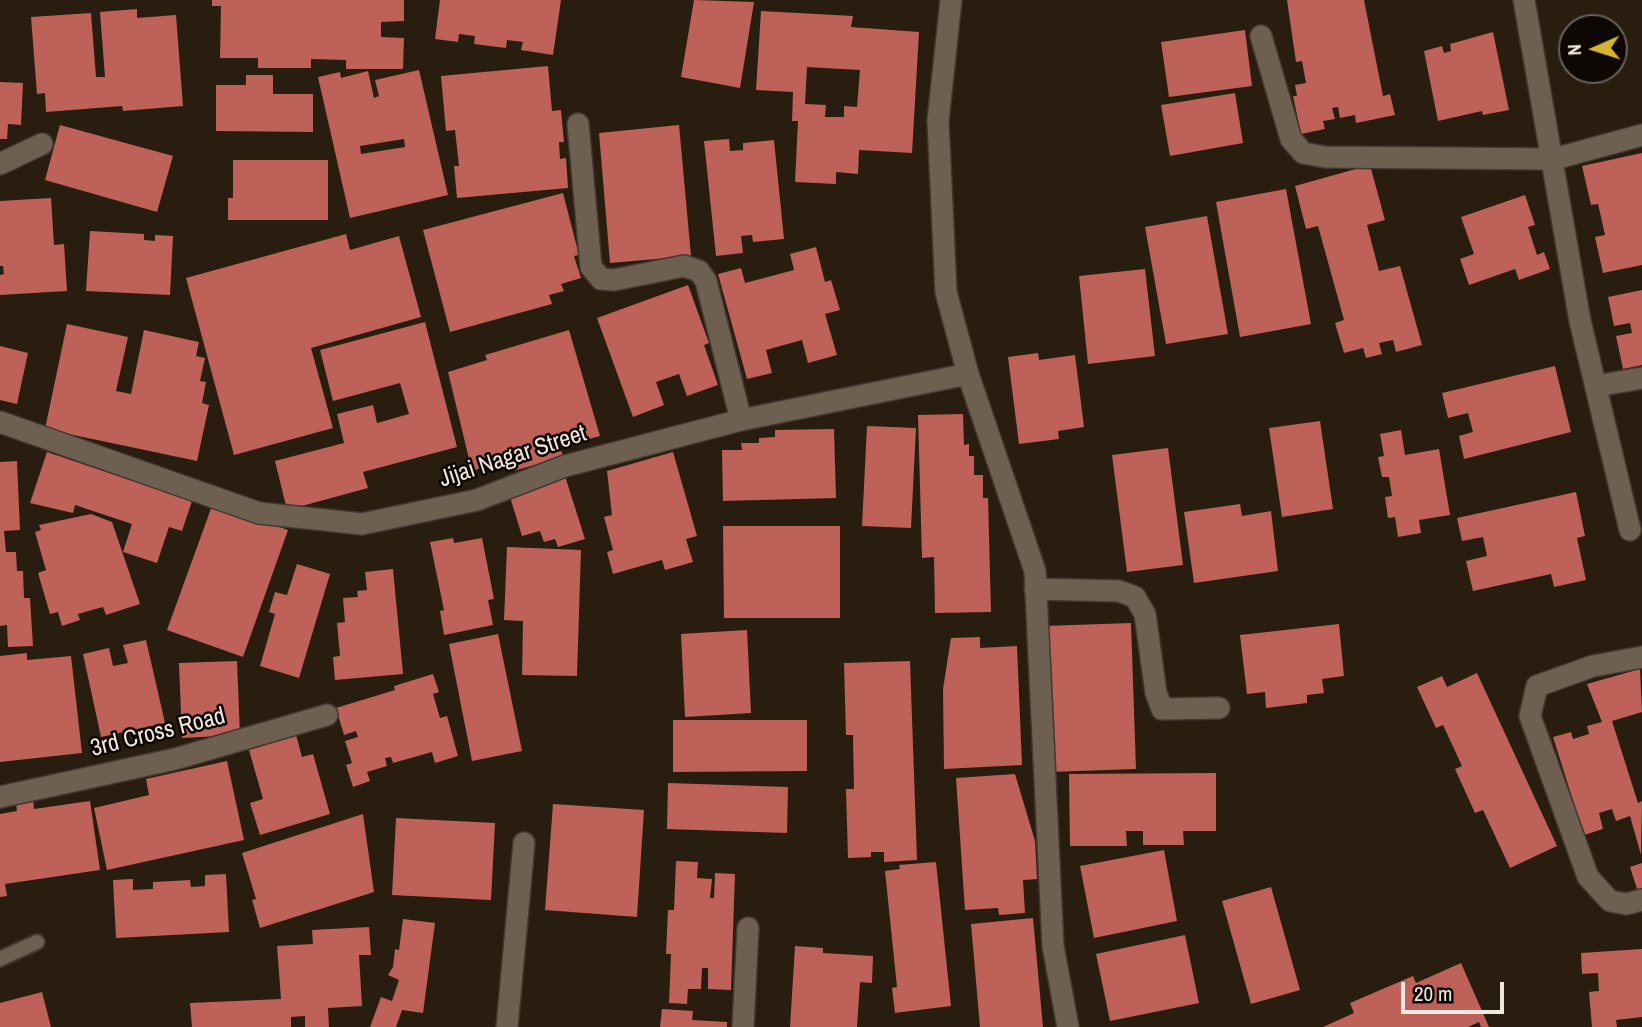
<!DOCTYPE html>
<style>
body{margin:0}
#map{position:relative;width:1642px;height:1027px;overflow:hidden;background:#291d10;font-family:"Archivo Narrow",sans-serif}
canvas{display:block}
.north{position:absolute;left:1558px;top:14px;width:70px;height:70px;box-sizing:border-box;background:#0d0804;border:2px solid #68615c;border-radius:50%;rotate:267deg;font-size:19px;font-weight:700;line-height:28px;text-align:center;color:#f0e7df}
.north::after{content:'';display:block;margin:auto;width:24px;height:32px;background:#d8b434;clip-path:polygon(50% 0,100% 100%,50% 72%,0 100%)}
.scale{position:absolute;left:1401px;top:982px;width:103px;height:32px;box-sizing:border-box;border:4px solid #f0e7df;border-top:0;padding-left:9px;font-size:21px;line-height:24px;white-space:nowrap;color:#f0e7df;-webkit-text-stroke:5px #0d0804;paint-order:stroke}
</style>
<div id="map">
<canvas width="1642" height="1027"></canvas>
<div class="north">N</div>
<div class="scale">20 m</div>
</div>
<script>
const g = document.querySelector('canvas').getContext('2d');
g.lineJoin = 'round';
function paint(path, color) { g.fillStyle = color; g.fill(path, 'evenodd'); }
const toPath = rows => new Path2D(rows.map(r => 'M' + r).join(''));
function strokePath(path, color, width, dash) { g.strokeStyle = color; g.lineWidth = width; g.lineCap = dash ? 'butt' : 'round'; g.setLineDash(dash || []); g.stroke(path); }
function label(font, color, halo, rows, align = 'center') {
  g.font = font + ' "Archivo Narrow",sans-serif'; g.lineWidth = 5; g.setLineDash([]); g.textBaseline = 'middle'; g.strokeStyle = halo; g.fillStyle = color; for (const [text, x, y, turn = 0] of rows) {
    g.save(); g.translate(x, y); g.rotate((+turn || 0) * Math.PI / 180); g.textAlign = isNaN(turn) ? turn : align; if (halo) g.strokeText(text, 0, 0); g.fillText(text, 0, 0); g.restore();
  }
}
const building = toPath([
 [212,0,404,0,404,21,381,22,381,37,404,38,403,69,346,69,346,60,311,59,311,68,258,68,258,58,220,58,221,6,212,6],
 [440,0,561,0,553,55,521,50,523,42,507,40,506,48,474,44,475,36,459,34,458,42,435,39],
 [694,0,754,2,740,88,681,77],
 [1287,0,1364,0,1383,96,1390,94,1395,115,1356,123,1355,115,1340,118,1338,107,1332,108,1335,119,1323,121,1325,129,1301,134,1293,96,1297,96,1295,85,1306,83,1302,61,1296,62],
 [137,9,137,18,176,15,183,106,123,111,122,106,46,112,45,93,37,94,31,17,91,13,96,77,105,77,100,12],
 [761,11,853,16,851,27,919,32,912,153,859,150,858,174,836,172,836,184,795,182,798,121,792,121,793,92,756,90],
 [807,67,860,70,857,107,844,106,844,117,825,117,826,105,805,104],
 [1245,30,1252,86,1169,97,1161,42],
 [1493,32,1509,110,1483,115,1482,111,1438,121,1424,51,1442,46,1444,53,1451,51,1450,44],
 [548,66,552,111,561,110,564,142,559,142,560,159,566,158,568,188,457,198,454,166,459,166,455,130,446,131,441,76],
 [419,70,448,195,350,218,318,77,340,72,341,78,368,71,374,98,379,96,375,80],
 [404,139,405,147,361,154,360,146],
 [246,75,273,75,273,94,313,94,313,132,216,131,216,85,246,85],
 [0,82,23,83,21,125,8,124,7,139,0,139],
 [1235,93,1243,143,1170,156,1161,105],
 [60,125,173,156,157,212,45,180],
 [679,125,691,256,610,263,599,133],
 [729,139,730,151,743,150,743,143,774,140,784,239,753,242,752,235,741,236,743,253,716,256,704,141],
 [1642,153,1642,265,1603,273,1595,237,1605,235,1598,204,1591,205,1582,166],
 [233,160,328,160,328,220,228,220,228,198,233,198],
 [1370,165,1385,220,1367,225,1379,271,1400,266,1422,345,1396,352,1393,340,1379,343,1382,354,1366,358,1363,348,1344,353,1335,323,1344,320,1318,226,1306,229,1295,186],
 [1286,189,1311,324,1240,337,1216,202],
 [563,193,579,255,574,256,581,278,561,284,564,291,549,295,552,304,450,332,423,230],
 [1525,195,1535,225,1528,227,1537,255,1544,252,1550,269,1519,280,1515,269,1469,285,1460,259,1474,254,1461,217],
 [51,198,54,245,64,244,67,291,0,295,0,275,4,274,3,266,0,266,0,201],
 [1207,216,1228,334,1166,344,1145,227],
 [90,231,144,234,144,240,155,241,155,235,173,236,170,295,86,291],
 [346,234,350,250,399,236,421,317,311,348,333,428,234,455,186,278],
 [816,247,825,282,831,280,840,310,825,314,837,355,808,363,802,340,766,350,772,373,747,379,718,274,741,268,745,283,794,270,790,254],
 [1145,269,1155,356,1088,364,1079,276],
 [688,285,709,343,704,345,718,385,687,396,679,374,656,382,664,405,633,417,597,318],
 [1642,290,1642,365,1623,369,1616,336,1632,333,1630,323,1614,326,1608,297],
 [425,322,457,447,363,472,368,488,287,510,275,461,344,443,337,414,373,405,377,423,409,414,400,383,333,401,320,350],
 [67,324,128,337,116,391,131,394,144,330,199,342,196,356,205,358,200,381,206,382,202,403,209,405,197,461,45,429],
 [569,330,600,436,560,447,563,457,513,471,509,459,472,471,448,372,487,360,485,355],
 [0,346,28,353,17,404,0,400],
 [1038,353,1039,360,1075,355,1084,427,1058,431,1059,439,1019,444,1008,357],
 [1555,366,1571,432,1464,459,1459,436,1473,432,1468,413,1448,418,1442,393],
 [963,414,964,445,969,444,969,456,974,456,974,475,983,475,983,498,988,498,991,612,935,613,934,557,922,558,918,415],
 [1320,421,1333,509,1282,517,1269,428],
 [867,426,916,428,911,528,862,526],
 [834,429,836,498,723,501,722,450,742,450,741,443,759,443,759,438,775,437,775,430],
 [1401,430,1405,455,1439,449,1450,515,1419,520,1421,533,1398,537,1395,517,1388,518,1385,497,1392,496,1389,477,1382,477,1378,457,1384,456,1380,434],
 [1168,448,1183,565,1127,572,1112,455],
 [47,452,192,501,182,531,169,527,157,563,123,552,132,524,75,505,73,513,30,503],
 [673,452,697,536,686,539,693,562,665,570,662,560,613,574,607,552,613,550,604,517,612,515,607,471],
 [17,461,20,530,4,531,6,552,16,552,17,571,23,571,24,598,30,598,33,646,8,647,7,625,0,626,0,462],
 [564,473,585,539,558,547,555,539,544,542,540,531,522,536,510,497],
 [1576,492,1585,536,1577,538,1586,580,1554,587,1551,574,1473,591,1466,561,1487,556,1483,537,1462,541,1457,518],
 [213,503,288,530,243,657,167,630],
 [1240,504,1242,516,1271,511,1278,571,1194,583,1184,512],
 [91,514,112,522,140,604,106,615,103,607,78,614,80,620,62,626,58,612,50,614,38,573,46,570,35,532,41,530,39,525],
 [723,526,840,526,840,618,724,618],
 [453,538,454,543,482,538,494,599,488,600,493,625,444,635,440,611,444,610,430,542],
 [507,547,581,550,577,676,522,675,523,621,504,620],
 [297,564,330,574,299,678,260,666,275,614,269,612,275,592,287,595],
 [393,569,403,674,335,680,333,657,340,656,337,623,345,622,343,598,358,597,357,591,367,590,365,572],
 [1131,623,1136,769,1049,772,1044,626],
 [1339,624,1344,676,1322,679,1324,693,1307,695,1307,703,1266,708,1265,692,1247,694,1240,635],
 [747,630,751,713,685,717,681,634],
 [498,634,522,751,472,761,449,644],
 [980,637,980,648,1017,646,1022,765,944,769,943,689,951,638],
 [146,640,165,723,101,737,83,654,109,648,113,666,128,663,123,645],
 [27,653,27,660,71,656,82,753,0,762,0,656],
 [237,661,240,735,182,738,179,663],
 [910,661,917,860,884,862,884,852,871,852,871,857,848,858,846,789,854,789,853,735,846,735,844,663],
 [1640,669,1642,712,1612,721,1638,803,1642,801,1641,855,1630,816,1616,821,1612,809,1599,813,1603,829,1584,835,1553,737,1571,732,1573,739,1589,734,1587,726,1602,722,1587,684],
 [1477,673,1557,846,1510,868,1483,810,1475,813,1455,769,1462,766,1443,725,1436,728,1417,687,1442,676,1447,687],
 [433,674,439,692,433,694,440,718,447,716,458,756,435,763,432,752,393,763,391,757,385,758,387,766,367,772,370,781,353,787,346,765,352,763,345,741,358,737,356,731,344,735,336,708,395,690,394,686],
 [673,720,807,720,807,771,673,772],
 [295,731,302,757,313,754,330,814,260,835,250,803,263,799,249,750,272,743,271,739],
 [227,761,244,840,107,870,94,808,149,795,146,779],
 [1216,773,1216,831,1183,831,1184,845,1143,845,1143,831,1126,831,1127,846,1070,846,1069,774],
 [1015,774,1035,841,1037,879,1023,880,1025,913,999,915,998,908,965,910,956,778],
 [668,783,788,787,787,833,667,829],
 [33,799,34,809,90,801,100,870,5,884,7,896,0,897,0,814,17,811,16,802],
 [553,804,644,810,637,917,545,910],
 [363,814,374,892,260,928,252,900,256,899,242,853],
 [396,818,495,823,491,900,392,895],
 [1164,850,1177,921,1094,938,1080,866],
 [676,861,698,862,697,878,712,879,710,898,714,898,715,873,735,874,731,990,708,989,708,968,702,968,701,989,688,989,687,1004,669,1003,671,954,666,954,668,910,674,910],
 [936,862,951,1006,895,1013,892,988,897,987,885,871,900,869,899,865],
 [1642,863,1642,891,1638,892,1630,867],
 [226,874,229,932,116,938,113,880,133,879,133,890,153,889,153,882,190,880,191,887,205,886,205,875],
 [1271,887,1300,990,1251,1004,1222,901],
 [1033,918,1043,1027,980,1027,971,924],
 [403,919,435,923,423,1013,402,1010,396,1027,370,1027,381,997,392,1001,399,980,388,975,393,967,395,949,399,950],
 [369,927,371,955,359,955,362,1006,328,1008,329,1027,305,1027,305,1016,291,1017,291,1027,192,1027,190,1003,281,999,277,946,313,944,312,930],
 [1185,935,1199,1003,1110,1021,1096,954],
 [795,946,823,948,823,953,873,956,872,983,860,982,857,1027,790,1027],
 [1642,949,1642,1017,1616,1020,1617,1027,1592,1027,1589,992,1599,991,1598,973,1582,974,1581,953],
 [1461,963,1489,1027,1481,1027,1479,1022,1468,1027,1323,1027,1354,1013,1350,1003,1413,976,1416,983],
 [42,992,51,1027,0,1027,0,1003],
 [662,1009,693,1011,692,1020,727,1022,727,1027,660,1027]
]);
const lane = toPath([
 [0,959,37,942]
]);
const street = toPath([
 [951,0,938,121,946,292,968,374,1035,571,1053,946,1068,1027],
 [1524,0,1580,321,1630,530],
 [1261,36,1291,139,1303,153,1325,157,1554,159,1642,135],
 [578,124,591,267,601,279,614,280,684,266,699,271,706,281,741,420],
 [0,164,42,144],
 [1596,386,1642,378],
 [0,422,259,513,362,524,477,500,565,466,741,420,968,374],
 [1035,589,1119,591,1135,597,1145,614,1156,693,1162,709,1219,708],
 [1642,657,1593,666,1537,686,1530,716,1588,877,1610,901,1626,904,1642,900],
 [0,797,175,759,327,715],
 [507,1027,524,843],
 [743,1027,748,928]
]);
const streetNames = [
 ["Jijai Nagar Street",513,457,-18],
 ["3rd Cross Road",158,733,-14]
];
paint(building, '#bd6159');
strokePath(lane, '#423831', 18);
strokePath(street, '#423831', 24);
strokePath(lane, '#6e6051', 14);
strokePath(street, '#6e6051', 21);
label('24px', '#f0e7df', '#0d0804', streetNames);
</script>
